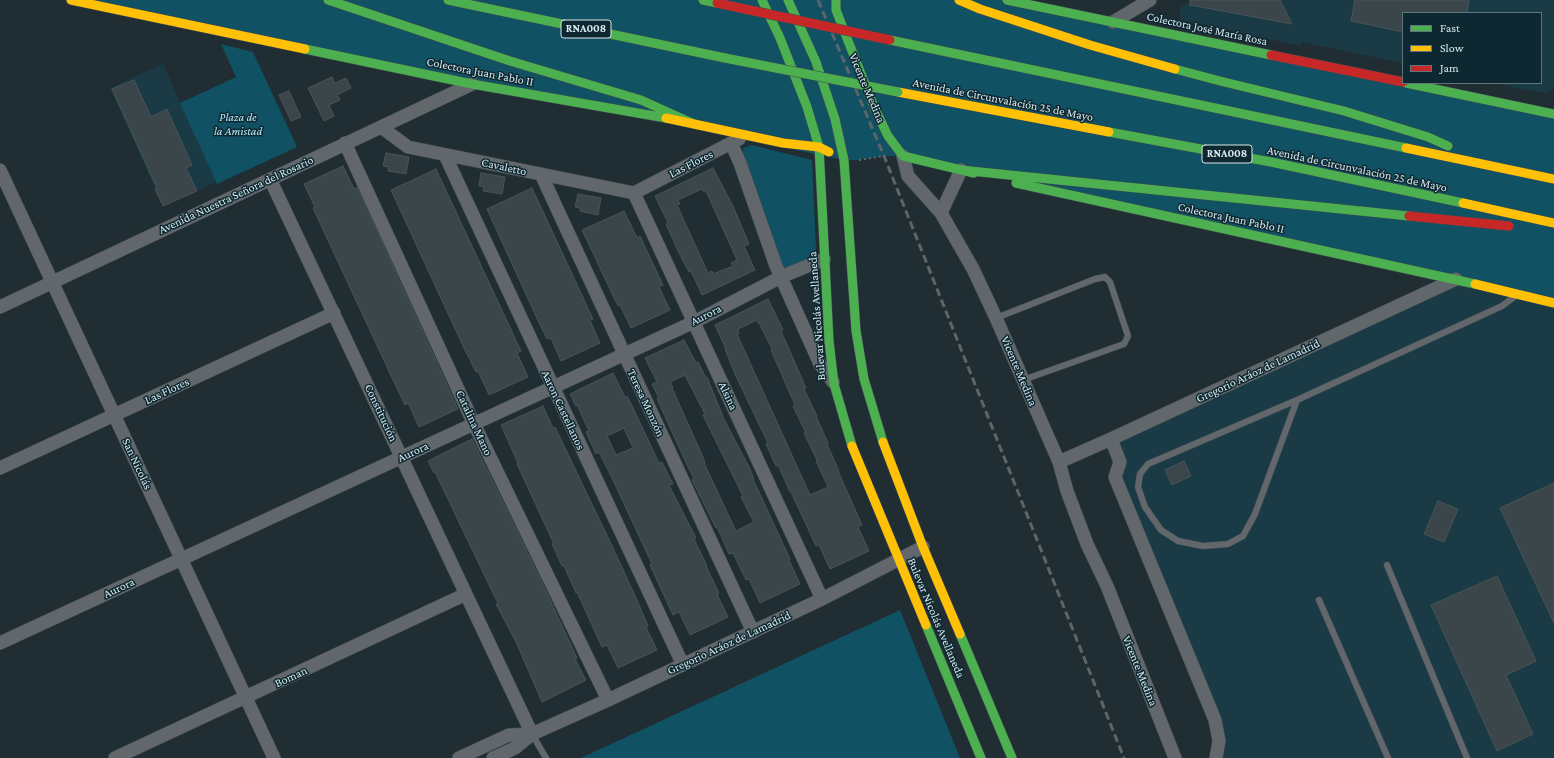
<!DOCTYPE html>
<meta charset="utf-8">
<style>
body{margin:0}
#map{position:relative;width:1554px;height:758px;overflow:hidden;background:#202e33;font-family:"Crimson Pro",serif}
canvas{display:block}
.legend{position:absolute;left:1402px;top:12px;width:140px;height:72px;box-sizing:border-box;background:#0d2831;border:1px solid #5f757c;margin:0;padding:5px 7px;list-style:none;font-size:12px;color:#d9e8ed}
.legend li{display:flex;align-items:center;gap:8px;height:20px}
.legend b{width:20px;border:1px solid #5f757c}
</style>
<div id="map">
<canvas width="1554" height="758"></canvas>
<ul class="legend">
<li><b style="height:5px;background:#4caf50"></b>Fast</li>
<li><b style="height:5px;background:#ffc107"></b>Slow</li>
<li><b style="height:5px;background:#c62828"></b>Jam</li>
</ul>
</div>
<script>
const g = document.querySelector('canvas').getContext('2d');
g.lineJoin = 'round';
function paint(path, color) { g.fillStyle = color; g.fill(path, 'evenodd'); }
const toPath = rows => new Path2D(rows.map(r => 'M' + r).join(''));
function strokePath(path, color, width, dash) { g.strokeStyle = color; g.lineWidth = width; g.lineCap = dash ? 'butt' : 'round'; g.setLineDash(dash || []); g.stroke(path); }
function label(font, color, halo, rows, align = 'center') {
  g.font = font + ' "Crimson Pro",serif'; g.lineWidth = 3; g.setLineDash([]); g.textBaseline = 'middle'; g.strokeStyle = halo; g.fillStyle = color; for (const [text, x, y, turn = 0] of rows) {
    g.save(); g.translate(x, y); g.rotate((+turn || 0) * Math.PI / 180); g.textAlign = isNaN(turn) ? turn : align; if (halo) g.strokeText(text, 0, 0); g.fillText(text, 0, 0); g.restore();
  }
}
const built = toPath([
 [1197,0,1554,0,1554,89,1544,93,1495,83,1541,83,1541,13,1403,13,1403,63,1302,42,1301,46,1181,20,1179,8],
 [163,64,216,182,163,206,110,88],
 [1456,279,1554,303,1554,758,1216,758,1219,741,1115,477,1111,439]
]);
const green = toPath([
 [71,0,1007,0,1554,114,1554,303,903,156,884,156,857,160,844,160],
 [221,44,253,52,297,147,217,184,180,103,236,77],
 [752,145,812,160,816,249,807,259,783,270,742,157,743,148],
 [900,610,960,758,581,758]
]);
const building = toPath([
 [1190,0,1280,0,1292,24,1190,5,1190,0],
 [1355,0,1469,0,1467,13,1403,13,1403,32,1351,21,1355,0],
 [332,77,335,83,346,78,351,88,337,95,340,100,329,105,334,116,324,121,308,88,332,77],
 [134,80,151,117,167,109,192,165,186,168,197,191,163,206,155,189,157,188,112,89,134,80],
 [289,91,301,117,291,121,279,95,289,91],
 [386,153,409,157,406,174,388,171,388,167,383,166,386,153],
 [343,166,354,189,357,187,458,409,419,427,408,403,405,405,394,382,313,208,315,207,304,184,343,166],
 [713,168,733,206,749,244,744,246,755,270,702,295,691,271,689,272,678,251,666,224,668,223,655,196,713,168],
 [702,189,704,192,706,191,737,260,731,263,733,266,713,274,712,271,708,273,677,205,680,204,678,200,702,189],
 [436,169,521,351,517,353,528,377,489,395,478,371,476,372,463,346,391,190,436,169],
 [481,173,505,177,502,194,483,191,484,187,479,186,481,173],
 [532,188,593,319,590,320,600,343,561,361,551,338,547,339,534,312,487,209,532,188],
 [578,194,601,198,598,215,580,211,580,208,575,207,578,194],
 [624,211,637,238,640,236,663,285,659,287,670,310,631,328,620,305,618,306,582,230,624,211],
 [768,299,783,330,781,331,806,388,804,389,817,416,816,416,828,443,827,444,839,471,838,471,862,525,858,527,869,551,830,569,819,545,816,546,791,492,790,492,778,465,776,466,766,444,768,443,735,374,725,349,726,349,715,325,768,299],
 [757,320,758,323,759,323,772,349,771,350,795,405,793,406,806,433,804,433,817,460,816,461,828,487,810,495,737,334,739,333,738,329,757,320],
 [684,340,696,363,698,362,706,378,707,377,724,419,750,469,754,479,753,479,790,559,789,560,800,584,760,603,749,579,746,580,733,553,729,554,717,527,716,528,692,480,694,479,689,469,657,399,659,398,652,384,657,382,645,358,684,340],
 [685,375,705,414,703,415,743,496,741,497,754,522,736,531,704,463,705,463,703,457,672,388,673,388,670,382,685,375],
 [613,373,625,397,627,396,633,408,659,463,662,462,673,484,669,485,696,538,694,539,707,566,706,566,719,593,717,594,728,617,690,635,679,612,673,615,650,565,652,564,612,478,599,452,596,454,586,432,589,431,577,405,576,406,570,394,613,373],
 [624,428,633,448,616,455,607,436,624,428],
 [543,406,553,428,555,427,614,550,636,598,648,626,646,627,657,650,618,668,607,645,602,647,577,592,576,593,564,566,562,566,552,544,554,544,517,464,518,463,501,425,543,406],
 [472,439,540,578,577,658,575,659,586,680,542,702,516,642,496,604,498,603,490,587,435,472,434,473,428,461,472,439],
 [1184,461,1191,476,1172,485,1165,470,1184,461],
 [1554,483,1554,623,1500,508,1554,483],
 [1438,501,1458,509,1444,542,1424,534,1438,501],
 [1497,576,1536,661,1506,675,1533,734,1497,751,1431,605,1497,576]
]);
const path = toPath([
 [859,160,884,156]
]);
const lane = toPath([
 [996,318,1095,279,1105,277,1110,282,1128,336,1124,344,1023,380],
 [1297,400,1255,514,1243,536,1228,544,1203,546,1178,541,1161,530,1145,507,1138,487,1140,474,1148,464,1297,400,1502,306,1514,297],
 [1387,565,1467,758],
 [1319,600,1388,758],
 [532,734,546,758]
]);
const street = toPath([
 [1113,22,1150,0],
 [381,127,408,147,634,193],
 [345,143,474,424,608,700],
 [731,143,740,163,776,266,820,364,833,382],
 [445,155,683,665],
 [903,156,908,176,941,213,973,269,996,318,1059,462,1067,491,1087,544,1107,586,1175,758],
 [0,170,274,758],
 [541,174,753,632],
 [270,179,532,734],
 [634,193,822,599],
 [634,193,739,139],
 [941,213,961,170],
 [0,307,472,84],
 [1111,439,1120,462,1115,477,1215,720,1219,741,1216,758],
 [1059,462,1111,439,1456,279],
 [0,468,334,313],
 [0,643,694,322,781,277,824,259],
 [115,758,466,594],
 [459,758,509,735,532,734],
 [493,758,515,748,532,734,608,700,822,599,923,547]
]);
const fast = toPath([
 [328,0,510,61,641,100,692,123],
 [448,0,725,58],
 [703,0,717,3],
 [762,0,780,38,807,107,819,147,829,341,834,384,852,446],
 [788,0,816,62,835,119,844,160,856,331,864,379,883,442],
 [836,0,836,10,874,107,888,136,903,156,974,173],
 [1007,0,1271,55],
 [890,40,1406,148],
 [305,49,472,84,666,118],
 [1175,69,1220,81,1344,111,1428,137,1448,146],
 [1406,83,1554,114],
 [1109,132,1271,162,1463,203],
 [961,170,1409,216],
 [1016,183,1475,284],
 [926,625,981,758],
 [960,634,1012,758]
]);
const slow = toPath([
 [71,0,305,49],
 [959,0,980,9,1090,45,1175,69],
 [898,92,1109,132],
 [666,118,783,143,819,147,829,152],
 [1406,148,1554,179],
 [1463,203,1554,223],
 [1475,284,1554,303],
 [883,442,923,547,960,634],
 [852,446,926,625]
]);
const jam = toPath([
 [1271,55,1403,82],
 [1409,216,1509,226]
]);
const rail = toPath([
 [818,0,884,156,1124,758]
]);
const fastBridge = toPath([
 [725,58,898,92]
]);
const jamBridge = toPath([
 [717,3,890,40]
]);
const shields = [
 [586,29,50],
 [1227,154,50]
];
const shieldNames = [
 ["RNA008",586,29],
 ["RNA008",1227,154]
];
const streetNames = [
 ["Colectora José María Rosa",1207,29,12],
 ["Colectora Juan Pablo II",480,72,11],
 ["Vicente Medina",867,88,67],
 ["Avenida de Circunvalación 25 de Mayo",1003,100,11],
 ["Las Flores",691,164,-27],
 ["Cavaletto",504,167,12],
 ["Avenida de Circunvalación 25 de Mayo",1357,169,12],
 ["Avenida Nuestra Señora del Rosario",236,195,-25],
 ["Colectora Juan Pablo II",1231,218,12],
 ["Aurora",706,315,-27],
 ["Bulevar Nicolás Avellaneda",817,316,-94],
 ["Vicente Medina",1019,371,67],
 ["Gregorio Aráoz de Lamadrid",1258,371,-25],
 ["Las Flores",167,391,-25],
 ["Alsina",728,396,65],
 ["Teresa Monzón",646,403,65],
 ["Aaron Castellanos",563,410,65],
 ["Constitución",381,413,65],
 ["Catalina Mano",474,423,65],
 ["Aurora",413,452,-25],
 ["San Nicolás",137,464,65],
 ["Aurora",119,588,-25],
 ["Bulevar Nicolás Avellaneda",936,618,67],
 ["Gregorio Aráoz de Lamadrid",729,643,-25],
 ["Vicente Medina",1140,671,68],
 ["Boman",291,677,-25]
];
const parkNames = [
 ["Plaza de",238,117],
 ["la Amistad",238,131]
];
paint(built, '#1a3b46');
paint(green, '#105163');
paint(building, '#3a464a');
strokePath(building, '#485457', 1);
strokePath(lane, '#3f4b4f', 7);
strokePath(street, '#3f4b4f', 14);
strokePath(fast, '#3f4b4f', 10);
strokePath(slow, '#3f4b4f', 10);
strokePath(jam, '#3f4b4f', 10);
strokePath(path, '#646a6e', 2, [2, 3]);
strokePath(lane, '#61676a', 6);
strokePath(street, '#61676a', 13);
strokePath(fast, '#4caf50', 9);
strokePath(slow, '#ffc107', 9);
strokePath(jam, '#c62828', 9);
strokePath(rail, '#5c6569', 3, [8, 4]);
strokePath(fastBridge, '#3f4b4f', 10, []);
strokePath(jamBridge, '#3f4b4f', 10, []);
strokePath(fastBridge, '#4caf50', 9);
strokePath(jamBridge, '#c62828', 9);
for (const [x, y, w] of shields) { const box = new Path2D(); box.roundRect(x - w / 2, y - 9, w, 18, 3); g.fillStyle = '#0d2831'; g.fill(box); strokePath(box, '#d9e8ed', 1); }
label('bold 11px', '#d9e8ed', null, shieldNames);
label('12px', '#d9e8ed', '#0d2831', streetNames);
label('italic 12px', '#b8ebfd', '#0d2831', parkNames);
</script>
